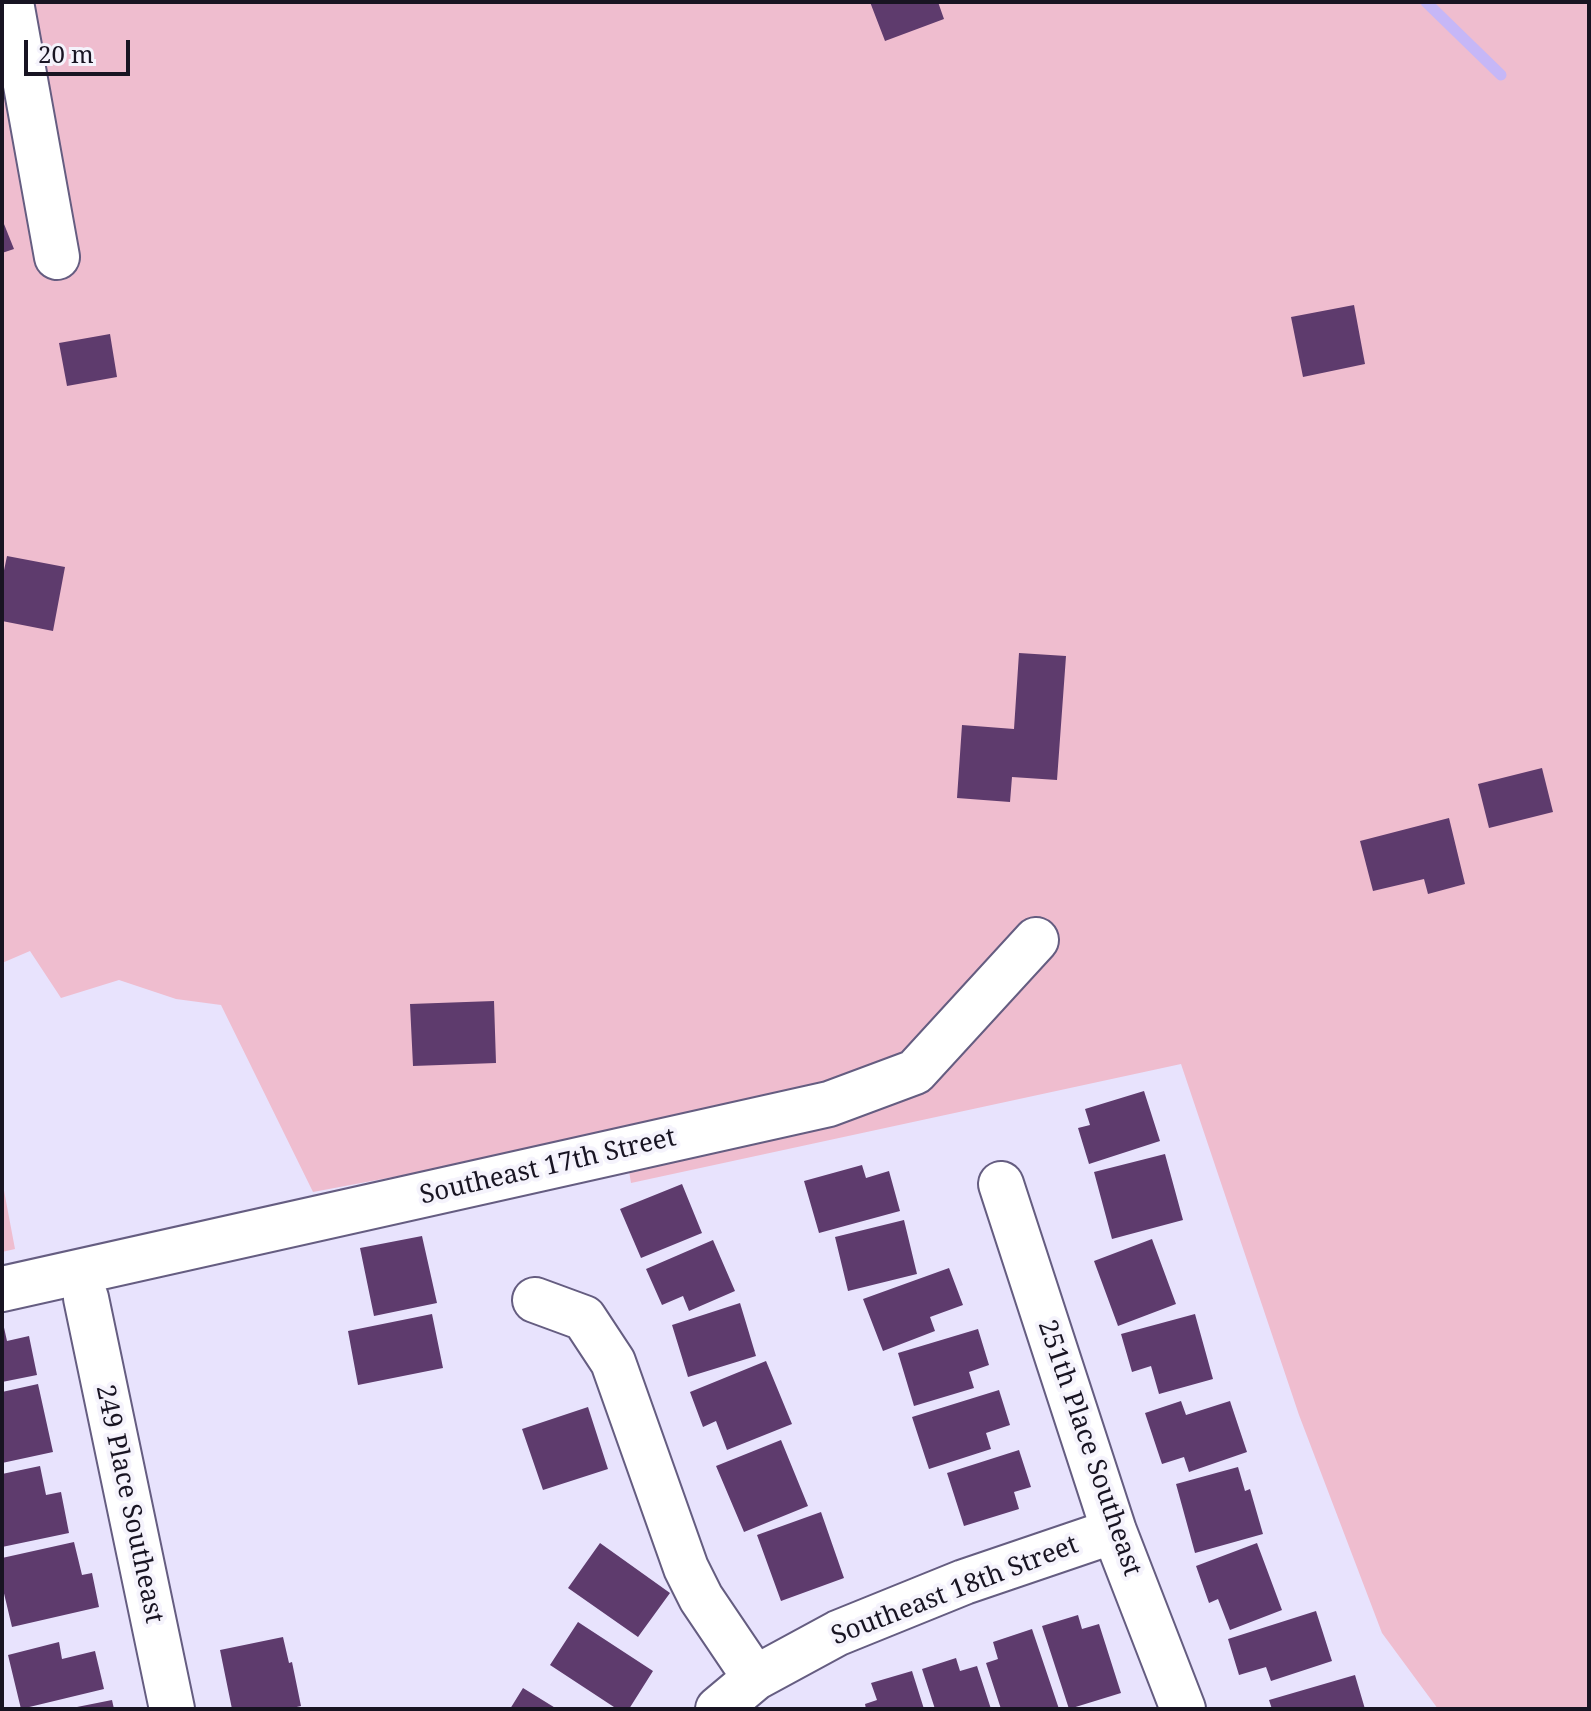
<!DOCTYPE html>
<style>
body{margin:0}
#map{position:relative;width:1591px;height:1711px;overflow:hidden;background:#e8e3fd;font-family:"Noto Serif",serif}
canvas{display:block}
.frame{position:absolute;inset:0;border:4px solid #181422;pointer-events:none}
.scale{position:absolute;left:24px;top:40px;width:106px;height:36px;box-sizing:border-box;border:4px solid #181422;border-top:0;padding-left:10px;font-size:24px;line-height:28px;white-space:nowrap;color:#181422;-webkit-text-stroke:6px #f5f3fc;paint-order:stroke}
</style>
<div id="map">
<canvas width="1591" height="1711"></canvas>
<div class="frame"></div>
<div class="scale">20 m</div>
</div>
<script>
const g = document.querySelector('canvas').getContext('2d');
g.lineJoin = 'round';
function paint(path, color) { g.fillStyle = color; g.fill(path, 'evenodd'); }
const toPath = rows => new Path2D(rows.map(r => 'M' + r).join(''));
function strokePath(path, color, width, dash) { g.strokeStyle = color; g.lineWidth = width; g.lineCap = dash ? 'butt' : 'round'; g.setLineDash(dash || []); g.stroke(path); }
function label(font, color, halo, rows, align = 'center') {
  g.font = font + ' "Noto Serif",serif'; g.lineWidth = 8; g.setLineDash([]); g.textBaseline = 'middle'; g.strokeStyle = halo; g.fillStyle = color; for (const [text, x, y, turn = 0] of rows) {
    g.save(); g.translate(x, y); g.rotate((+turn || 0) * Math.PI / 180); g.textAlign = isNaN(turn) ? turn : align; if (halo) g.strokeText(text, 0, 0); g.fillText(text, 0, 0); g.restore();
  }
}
const green = toPath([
 [2,2,1589,2,1589,1709,1438,1709,1382,1633,1299,1415,1181,1064,631,1183,623,1134,313,1192,221,1005,176,999,119,980,61,998,30,951,2,963],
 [2,1180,15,1249,2,1252]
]);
const stream = toPath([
 [1426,2,1501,75]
]);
const building = toPath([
 [870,2,938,2,944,19,885,41],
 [2,219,14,249,2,253],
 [1354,305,1365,364,1303,377,1291,317],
 [110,334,117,377,67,386,59,343],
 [7,556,65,567,53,631,2,621,2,580],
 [1019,653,1066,656,1057,780,1012,777,1010,802,957,798,962,725,1014,729],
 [1542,768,1553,812,1489,828,1478,784],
 [1449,818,1465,884,1428,894,1424,879,1373,891,1360,841],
 [494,1001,496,1063,413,1066,410,1004],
 [1144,1091,1160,1141,1089,1164,1078,1128,1090,1125,1085,1109],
 [1165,1154,1183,1220,1112,1239,1094,1172],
 [862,1165,866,1178,889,1171,900,1211,819,1233,804,1181],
 [682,1184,702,1233,641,1258,620,1209],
 [904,1220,917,1274,848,1291,835,1237],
 [422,1236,437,1303,374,1316,360,1248],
 [1152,1239,1176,1304,1118,1326,1094,1261],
 [713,1240,735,1291,689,1311,683,1296,662,1305,646,1269],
 [949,1268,963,1305,930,1317,935,1331,883,1351,863,1299],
 [740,1303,756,1356,688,1377,672,1325],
 [432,1314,443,1368,358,1385,348,1331],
 [1195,1314,1213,1379,1159,1394,1151,1366,1132,1372,1121,1334],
 [3,1323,7,1341,29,1336,37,1375,2,1382],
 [978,1329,989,1365,969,1372,974,1388,914,1406,898,1353],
 [766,1361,792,1424,727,1450,716,1421,703,1427,690,1392],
 [38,1384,53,1452,2,1463,2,1392],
 [999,1390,1010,1425,986,1433,991,1449,929,1469,912,1417],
 [1181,1401,1186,1415,1230,1401,1247,1452,1189,1472,1184,1457,1162,1464,1145,1413],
 [588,1407,608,1469,543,1490,522,1429],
 [781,1440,808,1506,744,1532,716,1466],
 [1019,1450,1031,1487,1014,1492,1019,1509,964,1526,947,1473],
 [40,1466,46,1495,61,1492,69,1533,2,1547,2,1474],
 [1238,1467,1245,1491,1250,1489,1263,1534,1195,1553,1176,1484],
 [821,1512,844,1578,781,1601,757,1535],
 [74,1542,82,1575,92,1573,99,1607,12,1627,2,1585,2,1558],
 [600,1543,670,1593,638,1637,568,1588],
 [1257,1543,1282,1610,1230,1630,1218,1599,1209,1603,1196,1566],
 [1316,1611,1332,1661,1271,1681,1266,1667,1239,1675,1228,1639],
 [1078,1615,1082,1629,1099,1624,1121,1693,1069,1709,1042,1626],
 [578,1622,653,1671,629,1709,617,1709,550,1665],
 [1032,1629,1059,1709,1001,1709,986,1663,998,1659,993,1642],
 [283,1637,289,1663,292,1662,301,1706,288,1709,232,1709,220,1650],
 [59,1642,62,1659,95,1651,104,1689,21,1709,8,1655],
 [956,1658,960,1671,977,1666,991,1709,935,1709,922,1669],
 [912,1671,924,1709,866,1709,865,1704,877,1700,871,1683],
 [1355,1675,1365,1709,1272,1709,1269,1700],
 [523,1688,557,1709,510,1709],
 [112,1700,114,1709,72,1709,72,1708]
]);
const minor = toPath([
 [11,2,57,257],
 [1001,1184,1114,1531,1183,1709],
 [2,1289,829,1104,915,1072,1036,940],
 [86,1298,172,1709],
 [535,1300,584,1318,613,1362,686,1568,701,1598,755,1678],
 [718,1709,755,1678,838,1633,964,1582,1114,1531]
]);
const streetNames = [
 ["Southeast 17th Street",548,1167,-13],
 ["251th Place Southeast",1089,1448,71],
 ["249 Place Southeast",129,1504,78],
 ["Southeast 18th Street",955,1591,-21]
];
paint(green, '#efbdcf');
strokePath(stream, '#c6b7f7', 11);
paint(building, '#5e3b6d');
strokePath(minor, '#655d81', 48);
strokePath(minor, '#fff', 44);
label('26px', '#181422', '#f5f3fc', streetNames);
</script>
